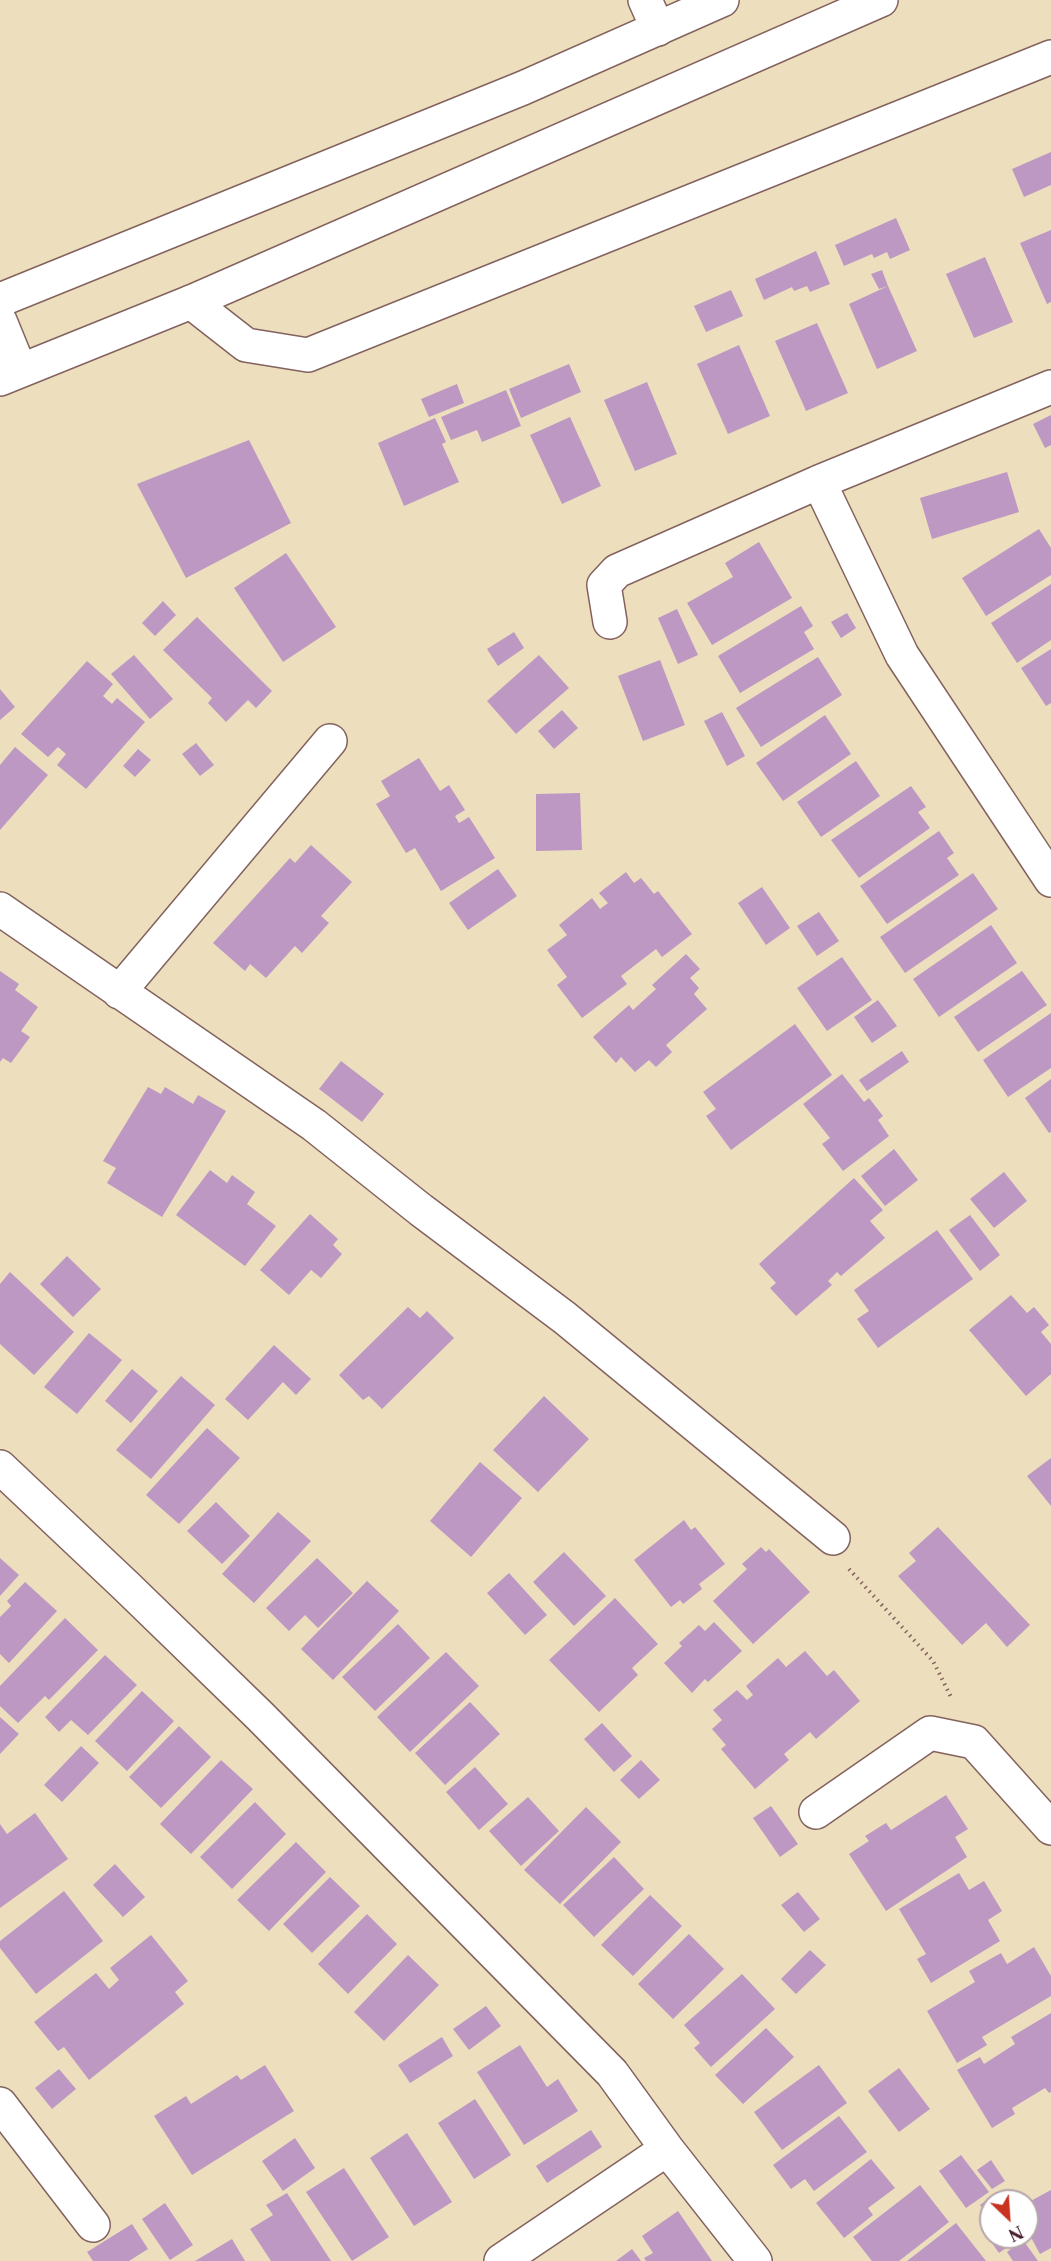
<!DOCTYPE html>
<style>
body{margin:0}
#map{position:relative;width:1051px;height:2261px;overflow:hidden;background:#eddfbe;font-family:"Libre Caslon Text",serif}
canvas{display:block}
.north{position:absolute;left:979px;top:2189px;width:60px;height:60px;box-sizing:border-box;background:#fff;border:2px solid #b7a5aa;border-radius:50%;rotate:155deg;font-size:16px;font-weight:700;line-height:24px;text-align:center;color:#4a1f2b}
.north::after{content:'';display:block;margin:auto;width:21px;height:27px;background:#c8321e;clip-path:polygon(50% 0,100% 100%,50% 72%,0 100%)}
</style>
<div id="map">
<canvas width="1051" height="2261"></canvas>
<div class="north">N</div>
</div>
<script>
const g = document.querySelector('canvas').getContext('2d');
g.lineJoin = 'round';
function paint(path, color) { g.fillStyle = color; g.fill(path, 'evenodd'); }
const toPath = rows => new Path2D(rows.map(r => 'M' + r).join(''));
function strokePath(path, color, width, dash) { g.strokeStyle = color; g.lineWidth = width; g.lineCap = dash ? 'butt' : 'round'; g.setLineDash(dash || []); g.stroke(path); }
const building = toPath([
 [1051,152,1051,185,1024,197,1012,169],
 [896,218,910,250,890,259,887,252,874,258,872,254,844,266,835,245],
 [1051,230,1051,302,1047,304,1020,243],
 [816,251,830,284,810,292,807,286,794,291,792,287,764,300,755,279],
 [985,257,1013,322,974,338,946,274],
 [882,270,888,286,879,289,871,274],
 [888,286,917,351,877,369,849,304],
 [731,290,743,316,706,332,694,306],
 [817,323,848,393,806,411,775,341],
 [739,345,770,416,728,434,697,364],
 [569,364,581,392,521,418,509,389],
 [647,382,677,454,635,471,604,400],
 [457,384,464,403,429,417,421,399],
 [506,390,521,426,482,442,477,430,451,440,441,417],
 [1051,415,1051,445,1045,448,1033,424],
 [570,417,601,486,562,504,530,435],
 [435,418,446,442,442,444,459,482,404,506,378,443],
 [249,440,291,523,186,578,137,484],
 [1007,472,1019,512,932,539,920,498],
 [1039,529,1051,548,1051,575,986,616,962,578],
 [759,542,792,598,712,645,687,603,733,577,725,563],
 [286,553,336,627,283,662,234,588],
 [1051,584,1051,640,1017,663,991,623],
 [163,601,176,615,155,636,142,623],
 [801,606,813,626,804,632,814,649,740,693,718,656],
 [677,609,698,655,678,664,658,618],
 [847,613,856,628,841,638,831,622],
 [197,617,272,691,256,708,248,700,226,722,208,703,212,698,163,650],
 [514,632,524,648,498,666,487,649],
 [1051,649,1051,703,1046,706,1021,668],
 [134,655,173,699,150,719,111,674],
 [539,655,569,688,516,734,487,701],
 [818,657,842,695,761,747,736,708],
 [660,660,685,725,643,741,618,676],
 [87,661,113,684,103,696,112,704,117,698,145,722,86,789,57,765,66,754,58,747,48,757,21,734],
 [0,689,15,707,0,720],
 [562,710,578,728,554,749,538,731],
 [722,712,745,756,727,766,704,721],
 [825,715,851,754,783,801,756,763],
 [196,743,214,765,200,776,182,754],
 [15,747,48,775,0,830,0,765],
 [138,749,151,760,135,777,123,766],
 [419,758,440,791,449,785,465,810,455,816,459,823,469,817,495,858,441,891,415,848,406,853,376,804,390,796,381,781],
 [856,761,880,796,821,837,797,802],
 [911,786,926,807,918,812,930,828,859,878,831,840],
 [580,793,582,850,536,851,536,794],
 [939,831,954,853,947,858,959,875,887,924,860,886],
 [311,845,352,882,321,916,329,923,302,953,295,946,266,978,250,964,245,971,213,943,290,858,295,863],
 [498,869,517,896,468,930,449,903],
 [626,872,634,883,641,878,654,894,658,891,692,934,662,957,656,949,621,976,627,984,582,1018,557,985,567,977,547,950,567,935,559,925,592,898,600,909,608,903,599,893],
 [973,873,998,909,905,973,880,937],
 [762,887,790,928,766,945,738,903],
 [819,912,839,941,817,956,797,926],
 [991,925,1017,963,939,1017,913,979],
 [686,954,700,969,690,978,699,988,694,994,707,1009,666,1045,672,1052,656,1067,649,1060,635,1072,621,1057,616,1063,593,1037,629,1005,633,1010,656,989,652,985],
 [842,957,872,1000,827,1031,797,988],
 [0,971,19,984,15,990,38,1007,21,1031,30,1037,11,1063,3,1058,0,1062],
 [1022,971,1047,1005,978,1052,954,1017],
 [878,1000,897,1026,872,1043,854,1017],
 [1051,1013,1051,1068,1008,1097,983,1060],
 [795,1024,832,1075,731,1150,706,1116,716,1109,703,1092],
 [902,1051,909,1062,867,1091,859,1080],
 [341,1061,384,1094,362,1122,319,1089],
 [842,1074,864,1102,869,1098,883,1116,878,1120,889,1136,843,1171,822,1144,830,1138,803,1104],
 [1051,1079,1051,1132,1049,1133,1025,1098],
 [148,1087,161,1094,165,1087,193,1104,198,1095,226,1111,162,1217,107,1183,116,1168,103,1161],
 [894,1149,918,1180,885,1206,861,1176],
 [210,1170,227,1183,232,1175,255,1192,247,1204,276,1226,245,1266,176,1215],
 [1004,1172,1027,1201,994,1228,970,1199],
 [854,1178,883,1210,870,1221,885,1238,841,1276,837,1272,828,1281,832,1285,796,1316,770,1288,776,1283,759,1264],
 [310,1214,338,1239,333,1245,342,1254,321,1278,311,1270,289,1295,260,1270],
 [970,1215,1000,1255,980,1271,949,1230],
 [937,1230,973,1279,878,1348,857,1319,869,1311,854,1290],
 [67,1256,101,1289,73,1317,40,1284],
 [10,1272,74,1332,34,1375,0,1344,0,1284],
 [1011,1295,1027,1313,1034,1307,1049,1325,1041,1332,1051,1344,1051,1374,1026,1396,969,1330],
 [408,1307,420,1318,427,1311,454,1338,382,1409,369,1396,363,1400,339,1375],
 [89,1333,122,1360,77,1414,44,1387],
 [274,1345,311,1379,296,1395,283,1382,248,1420,225,1399],
 [132,1369,158,1391,131,1423,105,1401],
 [181,1376,215,1405,151,1479,116,1450],
 [544,1396,589,1439,538,1492,493,1450],
 [207,1428,240,1458,179,1524,146,1495],
 [1051,1458,1051,1506,1027,1476],
 [480,1462,522,1498,471,1557,430,1521],
 [216,1502,250,1536,222,1564,187,1531],
 [278,1512,311,1541,254,1603,222,1574],
 [684,1520,691,1530,695,1527,725,1564,699,1584,702,1589,683,1604,680,1600,671,1607,634,1560],
 [938,1527,1030,1625,1007,1647,986,1623,962,1645,898,1576,916,1561,909,1553],
 [761,1547,766,1552,769,1549,810,1592,753,1644,713,1601,747,1569,742,1564],
 [564,1552,606,1596,574,1626,533,1582],
 [0,1558,19,1575,0,1596],
 [317,1558,353,1593,318,1628,305,1615,289,1631,266,1608],
 [509,1573,547,1615,525,1635,487,1593],
 [367,1581,399,1611,333,1680,301,1649],
 [25,1582,57,1611,9,1663,0,1654,0,1617,11,1606,7,1601],
 [615,1598,658,1644,632,1668,638,1675,599,1712,549,1660],
 [65,1618,98,1650,49,1700,45,1696,18,1723,0,1706,0,1686],
 [714,1622,742,1651,708,1682,705,1679,692,1693,664,1663,682,1646,679,1643,699,1625,705,1631],
 [398,1624,430,1658,375,1711,342,1677],
 [805,1651,827,1676,834,1670,860,1701,816,1739,810,1732,784,1754,789,1760,755,1789,721,1749,726,1745,712,1729,722,1720,713,1710,737,1690,747,1700,753,1695,746,1686,778,1658,786,1667],
 [446,1652,479,1686,410,1752,377,1717],
 [105,1655,137,1685,88,1735,71,1720,59,1732,45,1717],
 [142,1691,174,1721,127,1771,95,1741],
 [470,1702,500,1734,445,1785,415,1753],
 [0,1717,19,1734,0,1754],
 [602,1723,632,1756,614,1772,584,1739],
 [179,1726,211,1757,161,1808,129,1777],
 [81,1746,99,1763,62,1802,44,1785],
 [221,1760,253,1789,191,1854,160,1824],
 [641,1760,660,1780,639,1799,620,1780],
 [475,1767,508,1804,479,1830,446,1792],
 [946,1795,968,1829,955,1837,967,1857,886,1911,849,1854,869,1841,865,1836,886,1823,891,1830],
 [528,1797,559,1831,521,1866,489,1831],
 [255,1802,286,1834,232,1889,200,1857],
 [771,1806,798,1844,780,1857,753,1818],
 [586,1807,621,1842,560,1904,524,1870],
 [35,1813,68,1859,0,1908,0,1824,7,1834],
 [296,1842,326,1872,269,1931,237,1900],
 [614,1857,644,1889,594,1937,563,1905],
 [115,1864,145,1897,123,1917,93,1885],
 [959,1873,969,1890,984,1881,1002,1911,988,1920,1000,1941,931,1983,917,1959,926,1954,899,1909],
 [330,1877,360,1906,312,1953,283,1924],
 [64,1891,103,1941,36,1994,0,1948,0,1941],
 [798,1892,820,1919,804,1932,781,1905],
 [650,1895,682,1926,633,1976,601,1945],
 [367,1914,397,1944,348,1994,318,1964],
 [689,1934,724,1969,673,2019,638,1984],
 [151,1935,188,1981,175,1992,184,2004,89,2080,64,2047,58,2051,34,2022,96,1973,109,1989,119,1980,110,1968],
 [1034,1947,1051,1976,1051,1996,982,2037,987,2045,957,2063,927,2011,975,1982,969,1971,1001,1953,1007,1964],
 [810,1950,826,1965,796,1994,781,1979],
 [408,1955,439,1985,384,2041,354,2012],
 [742,1974,775,2009,711,2067,694,2048,700,2043,684,2025],
 [486,2006,501,2026,469,2050,453,2029],
 [1051,2013,1051,2092,1049,2093,1045,2088,1012,2108,1015,2114,992,2128,957,2070,980,2057,984,2064,1015,2044,1011,2037],
 [766,2028,794,2057,743,2104,715,2075],
 [442,2037,453,2056,410,2083,398,2065],
 [520,2045,547,2087,558,2079,578,2111,524,2145,477,2072],
 [265,2065,294,2111,192,2175,154,2116,186,2096,191,2104,237,2075,241,2080],
 [819,2065,847,2103,782,2150,754,2112],
 [899,2068,930,2109,899,2132,868,2091],
 [59,2069,76,2089,52,2109,35,2088],
 [475,2099,511,2155,474,2179,438,2123],
 [839,2116,867,2152,814,2191,805,2179,791,2189,773,2165],
 [591,2130,602,2147,547,2183,536,2166],
 [407,2133,452,2202,414,2226,370,2158],
 [295,2138,315,2168,283,2191,262,2161],
 [961,2155,989,2192,966,2208,939,2171],
 [871,2159,895,2188,868,2208,873,2215,844,2238,816,2203],
 [991,2160,1005,2181,992,2189,977,2170],
 [344,2168,389,2237,352,2261,306,2192],
 [920,2185,949,2222,899,2261,872,2261,853,2237],
 [1051,2190,1051,2248,1040,2254,1027,2230,1027,2203],
 [287,2193,331,2261,271,2261,250,2229,273,2215,266,2205],
 [995,2194,1000,2201,991,2201,991,2220,980,2205],
 [165,2203,193,2245,170,2260,142,2219],
 [678,2211,712,2261,646,2261,644,2258,653,2253,642,2236],
 [956,2223,986,2261,907,2261],
 [132,2224,148,2249,129,2261,93,2261,87,2252],
 [992,2237,1021,2237,999,2253,989,2239],
 [232,2239,245,2261,195,2261],
 [1023,2240,1038,2261,1013,2261,1007,2252],
 [632,2249,641,2261,616,2261]
]);
const path = toPath([
 [849,1569,933,1661,952,1699]
]);
const minor = toPath([
 [645,0,658,29],
 [191,302,246,345,308,355,1051,57],
 [819,482,902,655,1051,880],
 [610,622,604,585,617,571,819,482,1051,387],
 [0,909,314,1125,421,1210,565,1318,833,1538],
 [119,992,330,741],
 [0,1467,126,1586,260,1716,612,2073,667,2149,755,2261],
 [816,1812,930,1733,974,1742,1051,1828],
 [0,2104,93,2225],
 [501,2261,667,2149]
]);
const major = toPath([
 [0,300,523,88,722,0],
 [0,321,20,370],
 [0,379,191,302,881,0]
]);
paint(building, '#bc98c3');
strokePath(minor, '#83625e', 36);
strokePath(major, '#83625e', 36);
strokePath(path, '#83625e', 4, [1.5, 4.5]);
strokePath(minor, '#fff', 33);
strokePath(major, '#fff', 33);
</script>
